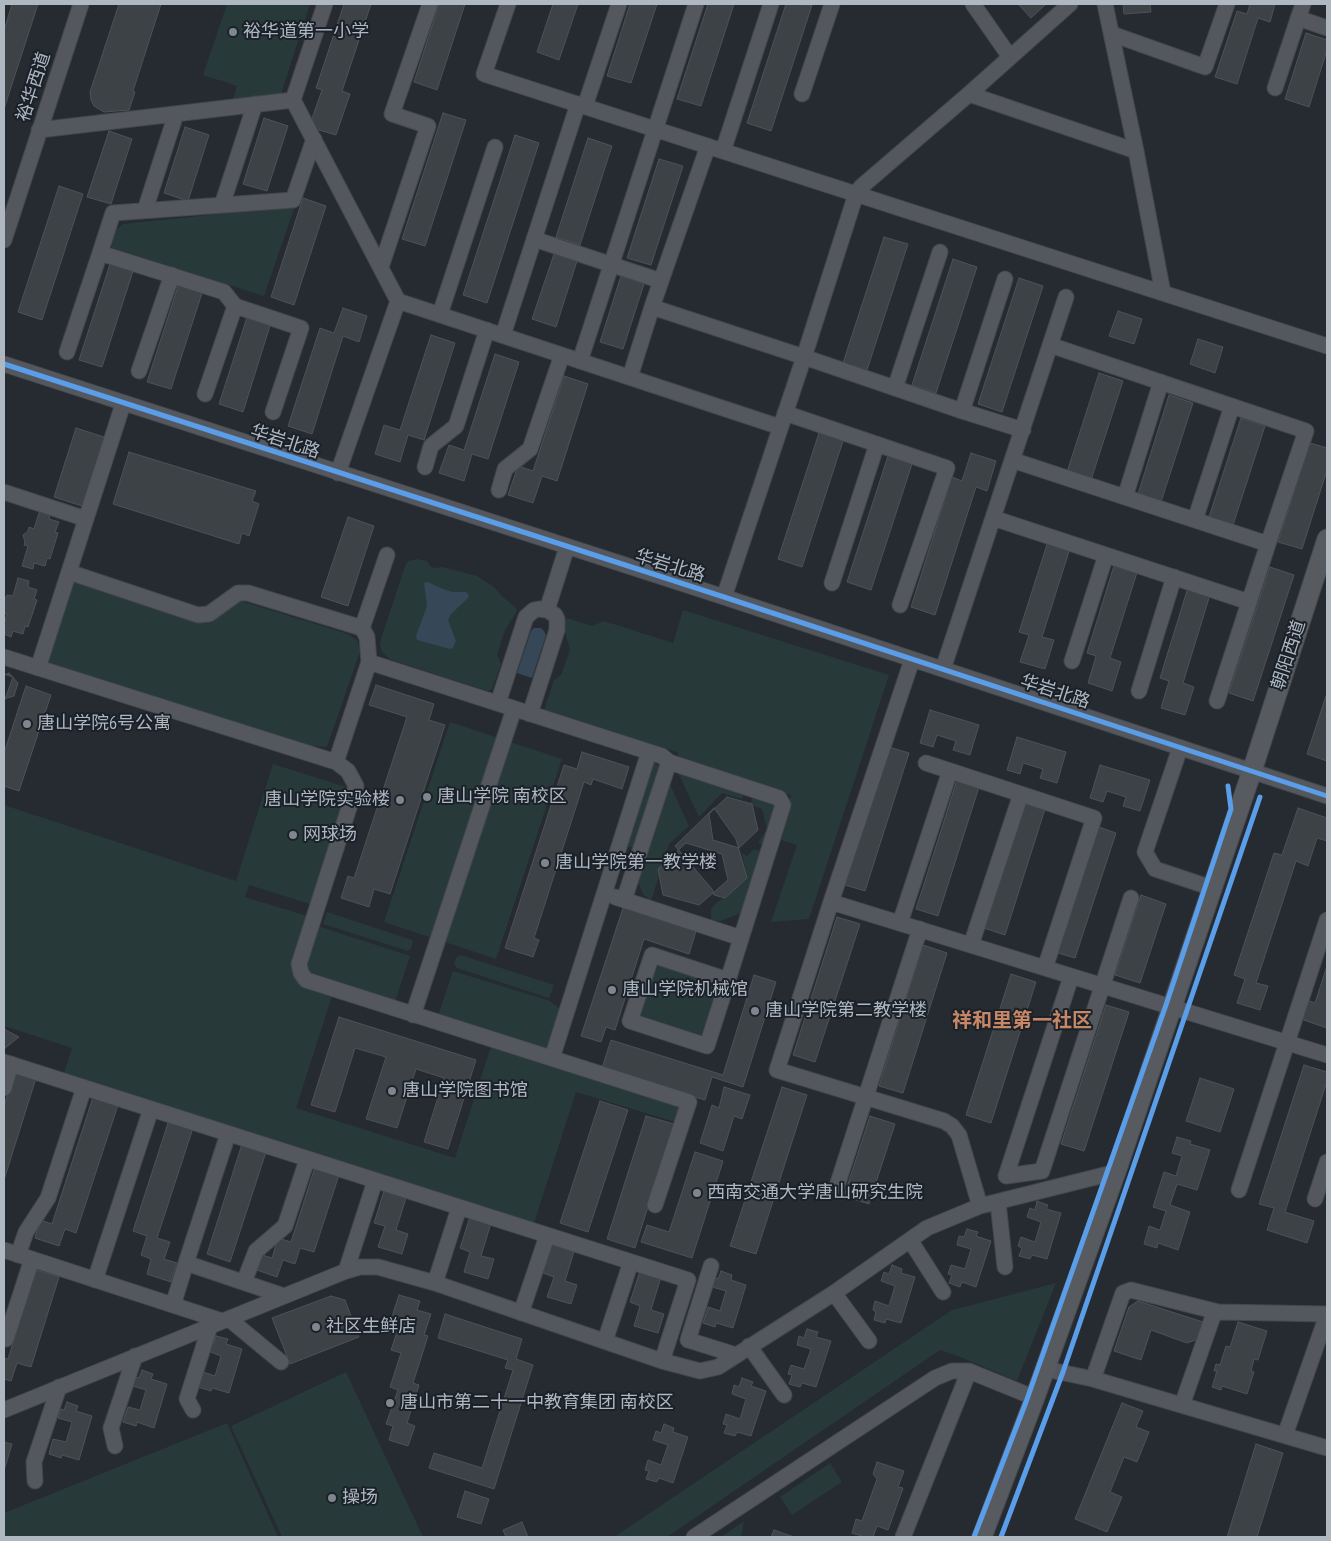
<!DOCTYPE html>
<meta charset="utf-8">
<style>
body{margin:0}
#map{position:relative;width:1331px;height:1541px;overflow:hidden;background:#252b30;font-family:"PT Sans Narrow",sans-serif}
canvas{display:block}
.frame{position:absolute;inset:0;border:5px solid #afb7c1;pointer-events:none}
</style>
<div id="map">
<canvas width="1331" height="1541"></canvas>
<div class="frame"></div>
</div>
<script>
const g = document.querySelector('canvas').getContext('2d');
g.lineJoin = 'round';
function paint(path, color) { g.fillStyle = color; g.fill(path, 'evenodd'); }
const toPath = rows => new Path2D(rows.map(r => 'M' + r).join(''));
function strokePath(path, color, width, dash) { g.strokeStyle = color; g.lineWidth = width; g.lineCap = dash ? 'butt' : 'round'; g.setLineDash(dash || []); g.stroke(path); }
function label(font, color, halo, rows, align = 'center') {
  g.font = font + ' "PT Sans Narrow","Noto Sans SC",sans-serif'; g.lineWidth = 4; g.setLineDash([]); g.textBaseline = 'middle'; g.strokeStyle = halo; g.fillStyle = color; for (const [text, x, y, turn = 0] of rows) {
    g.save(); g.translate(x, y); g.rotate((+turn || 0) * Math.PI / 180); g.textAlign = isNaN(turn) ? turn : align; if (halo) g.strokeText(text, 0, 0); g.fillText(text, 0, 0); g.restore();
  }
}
const green = toPath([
 [227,4,310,4,281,94,233,99,237,86,203,75],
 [295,206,264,296,112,248,111,234,123,224],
 [417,559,427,561,431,567,434,568,443,567,477,576,494,587,501,595,515,607,517,611,505,630,497,655,501,664,492,689,488,691,441,676,389,659,382,652,380,645,381,639,405,566,408,561],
 [73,582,203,623,212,622,228,608,241,601,348,634,357,640,360,652,327,747,299,745,47,663],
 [683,610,889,675,809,919,771,922,797,845,781,840,778,836,791,795,681,761,677,752,544,710,554,680,561,675,570,650,563,625,564,620,567,618,592,626,604,621,673,643],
 [450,722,562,759,496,959,384,922],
 [655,763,660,767,634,848,626,846,652,765],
 [273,764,349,788,313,905,249,885,245,897,314,918,312,924,410,956,393,1008,334,990,296,1108,455,1158,493,1040,436,1022,453,971,550,1001,560,1009,544,1056,682,1100,675,1122,576,1092,534,1223,64,1073,72,1048,4,1026,4,805,236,881],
 [679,772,744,794,742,799,722,793,699,817,679,775],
 [669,782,689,826,669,844,651,901,643,894,637,880],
 [756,794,776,805,764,845,758,843,767,829,762,809,751,805,751,802,753,796],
 [754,849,764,852,743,912,721,921,711,920,711,910,715,904,747,879,742,853,747,856],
 [327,912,412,940,413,942,411,949,408,951,323,924],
 [461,955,554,985,549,998,457,968,454,964,456,958],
 [654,961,721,982,703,1038,637,1017],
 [1056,1283,1017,1381,958,1356,940,1350,667,1537,614,1537,952,1310],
 [346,1372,423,1537,282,1537,231,1426],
 [227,1423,278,1537,4,1537,4,1513],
 [830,1463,842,1482,792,1515,780,1497],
 [744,1521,741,1537,721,1537]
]);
const water = toPath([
 [428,582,443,589,453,592,466,592,469,595,468,598,451,614,448,620,456,641,453,648,450,649,417,640,416,636,427,606,424,583],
 [534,628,541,628,544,631,546,635,532,678,517,673,531,631]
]);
const building = toPath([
 [12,4,38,4,4,109,4,31,12,4],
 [119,4,161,4,133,91,135,92,129,110,104,112,94,106,91,100,90,92,119,4],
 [344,4,371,4,342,91,350,94,336,135,309,127,322,90,316,88,344,4],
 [439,4,465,4,437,90,414,82,439,4],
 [553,4,578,4,559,60,537,52,553,4],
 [630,4,657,4,631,83,607,76,630,4],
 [708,4,734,4,701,106,677,99,708,4],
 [786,4,812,5,771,131,747,123,786,4],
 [1018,4,1046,4,1031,18,1018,4],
 [1123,4,1150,4,1151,12,1124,14,1123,4],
 [1250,4,1275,4,1270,22,1258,18,1237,84,1215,77,1237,11,1247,14,1250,4],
 [1306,33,1327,40,1327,50,1309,107,1285,99,1306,33],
 [443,113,466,120,425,246,402,239,443,113],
 [264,118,288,126,267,191,243,184,264,118],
 [185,127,209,135,188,201,164,193,185,127],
 [109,131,132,139,111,204,87,197,109,131],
 [515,135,539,143,487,303,463,295,515,135],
 [588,138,612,146,580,245,556,237,588,138],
 [659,159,683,166,651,265,627,258,659,159],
 [59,186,83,194,42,320,18,312,59,186],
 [303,198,326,206,294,305,271,297,303,198],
 [884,237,908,244,867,370,843,363,884,237],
 [554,254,577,261,556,327,532,319,554,254],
 [953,259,977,267,936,393,912,385,953,259],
 [111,261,134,268,102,367,79,360,111,261],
 [621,276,644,284,623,349,600,342,621,276],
 [1019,278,1043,286,1002,412,978,404,1019,278],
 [179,283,203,290,171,389,147,382,179,283],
 [251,305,274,313,243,412,219,404,251,305],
 [343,308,367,316,359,342,343,336,312,434,288,426,320,328,334,333,343,308],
 [1118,311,1142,319,1134,344,1109,336,1118,311],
 [431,335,455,343,424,440,408,435,400,462,375,454,384,425,400,430,431,335],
 [1198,339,1223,347,1215,373,1190,364,1198,339],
 [495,354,519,362,488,459,472,454,464,481,439,473,449,445,464,450,495,354],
 [1099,373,1123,381,1091,480,1067,472,1099,373],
 [564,376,588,384,557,481,542,476,533,503,508,495,518,466,533,471,564,376],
 [1169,395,1193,403,1161,502,1138,494,1169,395],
 [1241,418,1265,426,1233,525,1209,517,1241,418],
 [76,428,104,437,82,506,54,497,76,428],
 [819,433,843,441,802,567,778,559,819,433],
 [1310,443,1327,448,1327,470,1302,549,1278,542,1310,443],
 [129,452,256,491,252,501,259,504,249,536,242,533,239,544,113,504,129,452],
 [971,453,996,461,987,491,976,487,935,615,911,607,952,477,962,481,971,453],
 [888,456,912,464,871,590,847,582,888,456],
 [40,510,51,513,49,519,59,522,55,532,58,533,50,559,47,558,45,566,34,563,33,569,22,566,28,546,24,545,25,542,23,535,28,531,29,527,34,529,40,510],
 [348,517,374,526,348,606,321,597,348,517],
 [1050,535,1072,542,1042,637,1054,640,1045,669,1020,662,1029,635,1019,632,1050,535],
 [1117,556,1140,563,1110,658,1121,662,1112,691,1088,683,1096,656,1087,653,1117,556],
 [1270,567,1294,575,1253,701,1229,693,1270,567],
 [18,578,29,581,28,587,37,590,34,599,37,600,28,627,25,626,23,634,13,631,11,637,4,634,4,624,7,614,4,613,4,601,7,595,13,596,18,578],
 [1190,581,1212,588,1183,683,1194,687,1185,715,1161,708,1169,681,1160,678,1190,581],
 [9,673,18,683,14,696,4,699,4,675,9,673],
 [4,674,13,677,4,702,4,674],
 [376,685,434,704,429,720,445,725,390,894,374,889,369,907,341,898,348,876,354,878,407,717,369,705,376,685],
 [26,686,51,695,19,791,4,786,4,753,26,686],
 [1327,693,1327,761,1307,754,1327,693],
 [930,710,979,725,970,755,953,750,956,741,937,735,933,747,920,743,930,710],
 [1017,737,1066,752,1057,783,1040,778,1043,769,1023,763,1020,774,1007,770,1017,737],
 [889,747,909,753,865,891,845,885,889,747],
 [582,752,629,767,622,789,593,779,591,785,584,782,534,938,539,940,533,957,505,948,564,765,577,769,582,752],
 [1100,765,1150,780,1140,811,1123,806,1126,797,1107,791,1103,802,1090,798,1100,765],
 [957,780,979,787,938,916,916,909,957,780],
 [727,797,752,804,758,830,739,848,713,840,709,814,727,797],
 [1024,802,1045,809,1005,935,984,928,1024,802],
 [714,808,736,839,747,878,725,898,714,895,712,889,675,846,714,808],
 [1298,808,1327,818,1327,841,1317,838,1308,866,1296,861,1256,983,1268,986,1260,1010,1237,1003,1245,979,1234,975,1274,853,1282,855,1298,808],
 [1096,826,1116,833,1075,958,1055,952,1096,826],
 [686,843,722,854,728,880,699,905,663,895,658,869,686,843],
 [1141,895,1166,904,1140,983,1115,975,1141,895],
 [623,908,696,931,689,954,644,939,615,1030,606,1027,601,1042,581,1036,623,908],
 [837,917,860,924,815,1062,793,1055,837,917],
 [923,945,947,953,903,1093,879,1086,923,945],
 [1327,966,1327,1028,1295,1017,1301,998,1315,1003,1327,966],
 [1011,974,1036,982,991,1123,966,1115,1011,974],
 [754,975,776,982,743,1087,712,1077,705,1100,602,1068,611,1040,723,1075,754,975],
 [1106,1005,1129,1012,1084,1151,1061,1144,1106,1005],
 [339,1017,476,1060,448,1149,424,1142,444,1078,416,1069,397,1128,366,1119,386,1057,355,1048,335,1112,311,1105,339,1017],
 [4,1029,19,1037,4,1049,4,1029],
 [1304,1065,1327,1072,1327,1081,1285,1212,1314,1221,1307,1243,1267,1230,1274,1208,1259,1204,1304,1065],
 [15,1071,36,1078,4,1180,4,1106,15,1071],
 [1200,1078,1234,1089,1220,1132,1186,1121,1200,1078],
 [724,1087,750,1095,742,1119,734,1116,723,1151,700,1143,712,1105,719,1108,724,1087],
 [782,1087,807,1095,756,1254,730,1246,782,1087],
 [93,1097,118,1105,76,1233,65,1229,59,1246,35,1238,40,1220,52,1224,93,1097],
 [600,1101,628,1110,588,1232,560,1223,600,1101],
 [646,1116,674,1124,635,1248,607,1239,646,1116],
 [870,1116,895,1124,869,1204,844,1196,870,1116],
 [169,1120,193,1128,157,1238,170,1242,164,1259,177,1263,171,1282,147,1274,151,1259,141,1255,147,1236,133,1231,169,1120],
 [1177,1137,1191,1141,1190,1144,1210,1150,1197,1190,1177,1184,1170,1205,1190,1212,1178,1250,1158,1243,1157,1248,1144,1244,1149,1226,1160,1230,1166,1211,1153,1207,1164,1172,1176,1176,1182,1156,1172,1153,1177,1137],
 [242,1144,266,1152,230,1262,207,1254,242,1144],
 [695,1152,723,1161,692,1258,641,1242,647,1225,669,1232,695,1152],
 [315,1167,339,1175,314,1252,300,1248,295,1264,283,1260,277,1277,254,1269,259,1254,272,1258,278,1238,291,1242,315,1167],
 [384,1191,406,1198,396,1230,408,1234,402,1254,378,1247,385,1226,374,1223,384,1191],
 [1037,1201,1048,1205,1046,1209,1061,1213,1047,1259,1032,1255,1030,1259,1019,1256,1022,1248,1018,1246,1021,1237,1035,1242,1041,1222,1027,1217,1030,1208,1035,1210,1037,1201],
 [470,1217,491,1223,481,1256,494,1259,488,1279,464,1272,470,1252,460,1248,470,1217],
 [967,1229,978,1232,976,1236,991,1241,976,1287,962,1282,960,1287,949,1283,952,1275,948,1274,951,1265,965,1269,971,1249,957,1245,959,1236,964,1237,967,1229],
 [553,1242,575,1248,565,1281,577,1285,571,1304,547,1297,554,1277,543,1273,553,1242],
 [892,1265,902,1269,901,1273,915,1277,901,1323,886,1319,885,1323,874,1320,876,1312,873,1310,875,1301,889,1306,895,1286,881,1281,884,1272,889,1274,892,1265],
 [36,1270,59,1277,31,1367,17,1363,11,1381,4,1379,4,1358,8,1359,36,1270],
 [640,1271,661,1277,651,1310,664,1314,658,1333,634,1326,640,1306,630,1302,640,1271],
 [721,1271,732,1275,731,1280,746,1285,733,1328,716,1323,715,1327,703,1323,708,1307,720,1311,726,1291,712,1287,715,1278,718,1279,721,1271],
 [399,1295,420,1301,417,1310,431,1314,424,1335,428,1336,413,1383,419,1385,407,1423,415,1426,408,1446,389,1440,393,1426,386,1424,398,1390,390,1387,401,1353,391,1350,396,1335,387,1332,399,1295],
 [331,1296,345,1300,359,1337,290,1364,272,1318,331,1296],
 [1138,1301,1203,1322,1198,1339,1187,1343,1151,1330,1141,1360,1114,1351,1129,1307,1138,1301],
 [445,1314,522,1339,516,1359,533,1365,494,1489,429,1468,434,1453,482,1468,513,1370,505,1368,508,1360,438,1338,445,1314],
 [1238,1322,1267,1331,1258,1360,1254,1359,1251,1371,1254,1372,1247,1394,1222,1386,1221,1390,1212,1387,1217,1371,1214,1371,1216,1364,1220,1365,1226,1346,1230,1347,1238,1322],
 [807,1329,818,1332,816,1337,831,1341,816,1387,802,1383,800,1387,789,1384,792,1375,788,1374,791,1365,804,1369,811,1349,797,1345,799,1336,804,1338,807,1329],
 [216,1336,228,1339,226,1344,242,1349,229,1393,212,1388,211,1391,198,1387,203,1372,215,1376,221,1356,208,1351,210,1342,214,1343,216,1336],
 [142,1370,153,1374,151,1379,167,1384,154,1428,137,1422,136,1426,123,1422,128,1407,140,1410,146,1390,133,1386,136,1377,139,1378,142,1370],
 [742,1378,753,1382,751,1386,766,1391,751,1436,737,1432,735,1436,724,1433,727,1425,723,1424,726,1414,740,1419,746,1399,732,1394,734,1385,739,1387,742,1378],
 [67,1402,78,1406,76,1411,92,1416,79,1460,62,1455,61,1458,49,1454,53,1439,66,1442,72,1422,58,1418,61,1409,64,1410,67,1402],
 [1122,1403,1143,1411,1136,1427,1149,1432,1137,1462,1124,1457,1110,1492,1122,1497,1107,1532,1075,1519,1122,1403],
 [664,1424,674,1428,673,1432,688,1437,673,1483,659,1478,657,1482,646,1479,649,1471,645,1470,648,1460,661,1465,668,1445,653,1440,656,1431,661,1433,664,1424],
 [4,1442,12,1444,4,1471,4,1442],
 [1256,1444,1283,1453,1257,1537,1227,1537,1256,1444],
 [877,1462,904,1471,898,1487,903,1488,888,1530,877,1526,873,1537,865,1537,852,1533,856,1519,862,1521,877,1479,873,1474,877,1462],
 [465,1491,489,1499,481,1524,457,1517,465,1491],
 [522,1522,528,1537,506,1537,503,1530,522,1522],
 [774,1530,794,1537,771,1537,774,1530]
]);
const minor = toPath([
 [508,4,484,74,1327,346],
 [973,4,1010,57],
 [1105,4,1136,151,1163,293],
 [1298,18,1327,28],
 [1112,34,1205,67,1227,4],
 [1275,88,1303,4],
 [802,94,832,4],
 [969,94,1136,151],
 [293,100,398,301,780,427],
 [585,106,619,4],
 [39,130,293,100,325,4],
 [723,151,771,4],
 [222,205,255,104],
 [145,210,176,114],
 [534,239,661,281,708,146],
 [4,240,81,4],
 [100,253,113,213,293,200,314,139],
 [381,267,428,126,392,114,430,4],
 [661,281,652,307,804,357,962,411,1023,430],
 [440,314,495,147],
 [503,335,578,104],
 [1050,345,1306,431,1268,544],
 [67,352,100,253,224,292,235,306,301,328,273,412],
 [580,361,696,4],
 [4,364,724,597,1327,796],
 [139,371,172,275],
 [630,377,652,307],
 [895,388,940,252],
 [205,394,235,306],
 [962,411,1005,279],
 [785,413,947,468,900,605],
 [1012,460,1268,544,1217,701],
 [425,467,431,446,456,426,487,330],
 [338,473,398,301],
 [499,490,505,469,530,449,562,355],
 [4,492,86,519],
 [1125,497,1161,382],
 [993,518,1249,602],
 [1195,520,1232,406],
 [387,555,362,628,367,637,369,662,662,756,669,762,779,798,783,805,728,980,707,1046,630,1021,652,955,728,980],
 [69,572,198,615,209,614,238,593,248,593,362,628],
 [832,583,877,444],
 [724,597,804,357,856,194,861,187,969,94,1070,4],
 [547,610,567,547],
 [4,657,336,762,348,771,356,786,299,964,301,973,306,980,689,1102,655,1205],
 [912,660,831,902,777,1070,944,1121,952,1126,959,1135,980,1206],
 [1072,661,1106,555],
 [38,668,123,404],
 [943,669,1066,297],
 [1139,691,1174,577],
 [498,703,526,617,534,610,539,609,547,610,555,615,557,619,557,630,530,714],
 [1180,748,1145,852,1155,869,1212,888],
 [336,762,369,662],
 [926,763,1094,818,1045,968],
 [615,897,741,938],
 [624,900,669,762],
 [831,902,1327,1055],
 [900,923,950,771],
 [971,945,1021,794],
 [1071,977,1006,1176,1042,1171,1131,898],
 [413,1015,514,709],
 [552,1058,649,752],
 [4,1062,688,1280,662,1361],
 [4,1088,11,1064],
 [228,1134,186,1263,284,1296],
 [837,1186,920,929],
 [1239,1190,1327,920],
 [1315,1199,1327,1162],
 [998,1202,1005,1267],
 [910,1240,943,1292],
 [4,1250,222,1321],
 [18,1255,26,1232,48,1198,84,1088],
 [711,1266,688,1340,736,1355],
 [346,1271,375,1181],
 [95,1280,151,1109],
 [244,1282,256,1251,285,1226,307,1160],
 [435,1283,459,1208],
 [834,1293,869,1341],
 [173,1305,186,1263],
 [521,1313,547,1236],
 [229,1319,281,1362],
 [6,1339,32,1259],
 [605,1341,631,1262],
 [749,1346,784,1395],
 [1055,1371,1093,1379,1327,1448],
 [1093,1379,1123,1293,1131,1290,1218,1312],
 [1182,1405,1213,1316,1218,1312,1327,1314],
 [4,1410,346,1271,360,1267,378,1267,435,1283,662,1361,700,1371,718,1367,834,1293,927,1228,980,1206,1116,1172],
 [193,1410,187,1399,210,1326],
 [1285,1435,1327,1315],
 [115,1446,111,1428,135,1356],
 [35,1481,34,1462,59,1387],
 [694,1537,935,1378,952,1371,969,1371,1028,1395,1034,1400],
 [903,1537,969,1371]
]);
const major = toPath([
 [982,1537,1034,1400,1116,1172,1252,771,1327,539]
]);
const cycleway = toPath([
 [4,364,724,597,1327,796],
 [974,1537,1026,1402,1166,1005,1231,809,1228,786],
 [1001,1537,1063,1372,1260,797]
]);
const markers = [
 [233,32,5,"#7f868e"],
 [27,724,5,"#7f868e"],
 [427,797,5,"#7f868e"],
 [400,800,5,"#7f868e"],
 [293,835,5,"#7f868e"],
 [545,863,5,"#7f868e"],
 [612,990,5,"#7f868e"],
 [755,1011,5,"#7f868e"],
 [392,1091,5,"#7f868e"],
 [697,1193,5,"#7f868e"],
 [316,1327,5,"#7f868e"],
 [390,1403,5,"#7f868e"],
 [332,1498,5,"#7f868e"]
];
const poiNames = [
 ["裕华道第一小学",243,32],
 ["唐山学院6号公寓",37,724],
 ["唐山学院 南校区",437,797],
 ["唐山学院实验楼",390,800,"right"],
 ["网球场",303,835],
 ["唐山学院第一教学楼",555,863],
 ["唐山学院机械馆",622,990],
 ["唐山学院第二教学楼",765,1011],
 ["唐山学院图书馆",402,1091],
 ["西南交通大学唐山研究生院",707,1193],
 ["社区生鲜店",326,1327],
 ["唐山市第二十一中教育集团 南校区",400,1403],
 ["操场",342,1498]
];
const streetNames = [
 ["裕华西道",34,87,-72],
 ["华岩北路",285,442,18],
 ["华岩北路",670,566,17],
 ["朝阳西道",1289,655,-72],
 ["华岩北路",1055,692,18]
];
const quarterNames = [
 ["祥和里第一社区",1022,1021]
];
paint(green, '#283939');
paint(water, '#364758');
paint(building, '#3d4246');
strokePath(building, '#4d5257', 1);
strokePath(minor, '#42474b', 17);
strokePath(major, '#43474d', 21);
strokePath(minor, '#54585e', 15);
strokePath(major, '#575b5f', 19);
strokePath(cycleway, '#5a9eea', 5);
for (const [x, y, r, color] of markers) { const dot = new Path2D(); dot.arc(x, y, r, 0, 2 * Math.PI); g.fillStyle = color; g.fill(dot); strokePath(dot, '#1a2129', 2); }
label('18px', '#afb7c1', '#1a2129', poiNames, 'left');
label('18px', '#afb7c1', '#1a2129', streetNames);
label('bold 20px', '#c78664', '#1a2129', quarterNames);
</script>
